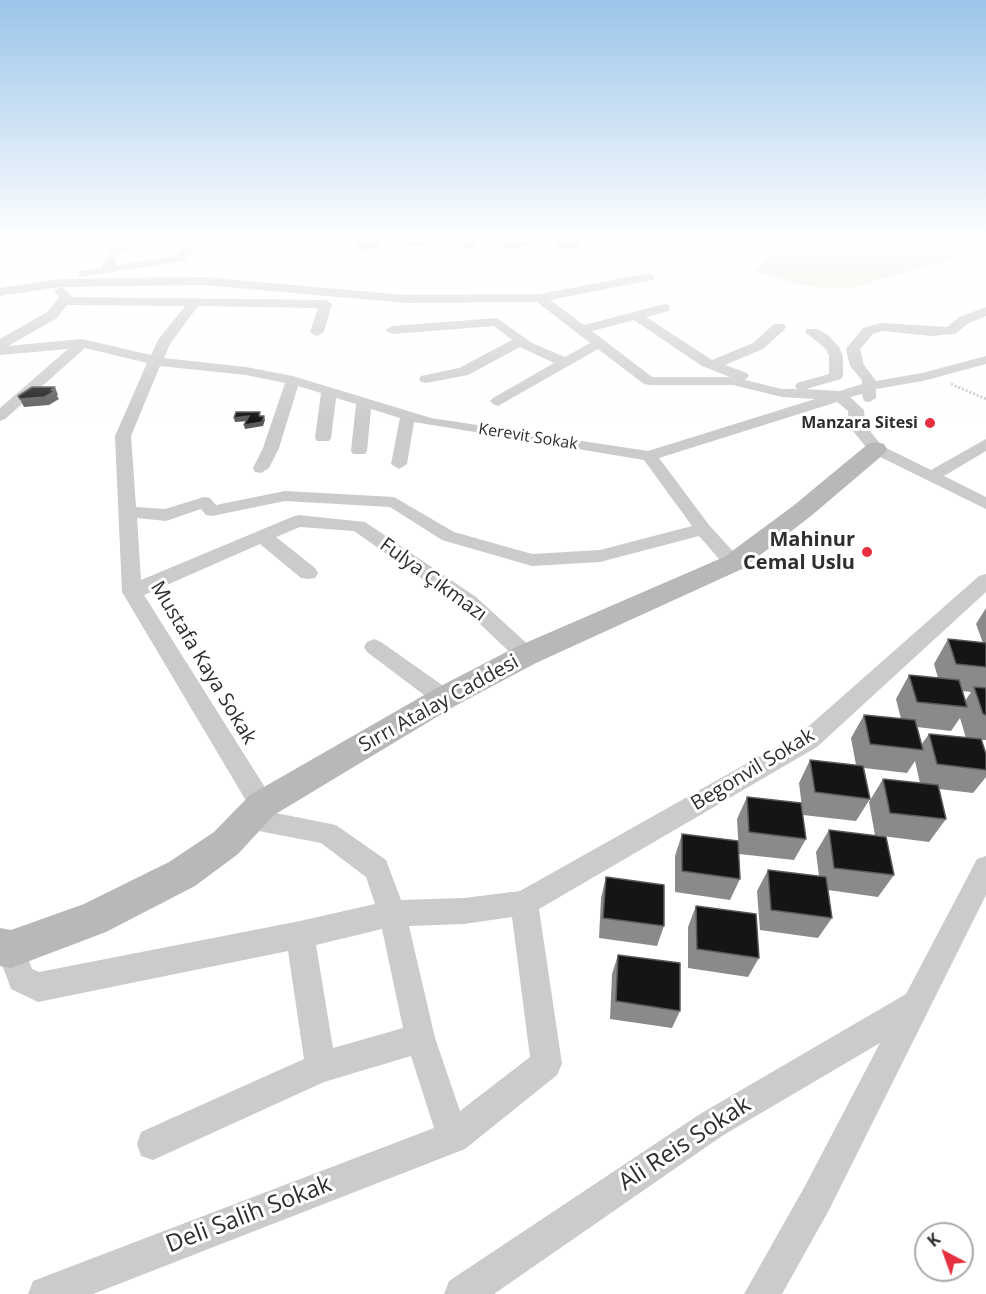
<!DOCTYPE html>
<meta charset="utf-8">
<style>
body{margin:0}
#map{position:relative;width:986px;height:1294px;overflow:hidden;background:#fff;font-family:"Open Sans",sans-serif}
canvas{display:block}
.north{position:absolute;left:914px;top:1222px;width:60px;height:60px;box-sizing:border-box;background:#fff;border:2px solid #ababab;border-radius:50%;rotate:319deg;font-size:16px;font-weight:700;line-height:24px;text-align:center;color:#2e2e2e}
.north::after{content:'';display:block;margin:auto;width:21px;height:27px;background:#e62f3f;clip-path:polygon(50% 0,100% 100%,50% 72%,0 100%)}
</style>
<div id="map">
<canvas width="986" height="1294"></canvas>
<div class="north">K</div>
</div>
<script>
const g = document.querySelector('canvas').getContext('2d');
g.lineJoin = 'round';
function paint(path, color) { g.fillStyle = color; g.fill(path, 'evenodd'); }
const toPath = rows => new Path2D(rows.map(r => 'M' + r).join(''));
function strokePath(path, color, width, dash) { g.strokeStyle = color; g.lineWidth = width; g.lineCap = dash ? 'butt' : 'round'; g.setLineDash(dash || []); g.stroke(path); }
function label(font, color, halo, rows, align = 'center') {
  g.font = font + ' "Open Sans",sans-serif'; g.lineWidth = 6; g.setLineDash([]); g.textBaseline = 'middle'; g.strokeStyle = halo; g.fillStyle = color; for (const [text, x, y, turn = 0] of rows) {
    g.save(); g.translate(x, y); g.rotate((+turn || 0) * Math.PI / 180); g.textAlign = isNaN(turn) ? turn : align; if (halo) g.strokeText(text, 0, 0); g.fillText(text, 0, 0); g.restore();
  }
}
const green = toPath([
 [778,241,986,241,986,252,964,255,851,288,811,287,754,272]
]);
const path = toPath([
 [951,384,986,399]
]);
const street = toPath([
 [0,241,10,241,0,248,0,241],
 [127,241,158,241,160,243,154,246,129,249,120,255,114,266,175,256,190,241,202,241,183,261,79,277,79,271,101,268,111,251,127,241],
 [649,273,655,277,653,280,550,300,584,325,664,304,669,305,670,308,669,311,646,317,712,360,753,343,774,324,784,324,786,327,784,330,763,349,725,365,747,373,749,376,745,380,782,389,797,389,795,386,797,383,829,374,829,356,826,349,805,332,807,329,817,329,828,335,839,347,843,356,843,376,841,379,806,389,840,391,862,384,862,380,850,366,846,349,863,328,881,323,947,327,959,317,986,307,986,316,969,323,955,334,931,336,882,331,873,334,860,349,864,365,876,381,922,373,986,356,986,364,923,381,876,389,876,398,869,402,864,401,862,394,850,397,864,410,865,425,882,446,931,470,986,439,986,451,944,476,986,497,986,509,870,452,849,426,848,411,837,402,659,458,709,525,740,559,742,563,740,567,733,569,726,567,699,536,600,562,532,566,442,540,390,507,285,501,212,516,206,515,201,509,166,521,137,518,141,580,292,517,298,515,365,522,476,597,533,649,537,655,533,661,526,663,519,661,462,607,354,531,300,527,276,537,315,568,318,573,315,578,308,579,301,578,260,544,144,595,271,797,274,805,271,812,336,825,386,860,401,900,464,898,520,891,801,733,979,576,986,574,986,592,817,747,539,909,562,1064,557,1075,465,1149,93,1294,28,1294,33,1281,46,1276,434,1128,411,1056,324,1082,153,1160,141,1156,137,1144,141,1132,304,1059,288,951,38,1002,11,989,0,959,0,942,11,935,21,939,32,969,39,972,300,921,375,904,366,877,321,843,238,827,234,819,238,811,251,809,122,592,115,436,147,363,85,348,5,419,0,421,0,408,68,349,0,355,0,339,47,312,59,298,54,291,60,287,64,288,72,297,326,300,332,304,324,332,317,336,310,332,318,308,198,306,170,344,164,358,246,367,293,376,431,418,648,451,815,399,782,397,733,385,649,385,644,384,598,349,498,406,493,404,490,401,493,398,554,363,520,347,468,375,426,383,421,382,419,379,421,376,459,368,512,340,494,326,392,334,385,330,392,326,497,318,532,343,565,357,590,343,537,302,406,303,203,285,60,287,0,296,0,288,60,279,203,277,406,295,540,294,649,273],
 [67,305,185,306,158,340,151,355,82,339,8,346,57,318,67,305],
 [634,320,702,366,730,377,652,377,592,331,634,320],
 [160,366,246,375,285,383,263,448,253,468,255,472,261,473,269,468,279,448,298,386,321,393,315,438,317,441,329,441,331,438,336,398,356,404,351,451,353,454,365,454,367,451,371,409,400,418,391,464,399,469,407,464,414,422,644,460,692,526,600,550,532,554,454,532,394,497,285,491,216,505,210,498,204,497,165,509,136,507,131,436,160,366],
 [512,917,530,1057,460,1111,435,1038,409,926,464,924,512,917],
 [382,929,403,1028,333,1048,316,945,382,929],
 [374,639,381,642,452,692,455,698,452,704,444,707,436,704,367,652,364,647,367,642,374,639],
 [986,856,986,895,829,1210,782,1294,744,1294,805,1186,880,1043,722,1136,494,1294,444,1294,449,1281,700,1114,906,994,977,859,986,856]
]);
const secondary = toPath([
 [876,442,884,444,887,449,884,454,811,516,742,569,536,663,455,706,274,815,238,854,195,886,106,932,11,968,0,966,0,928,11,930,84,904,169,862,214,832,250,795,433,690,516,647,724,557,793,506,868,444,876,442]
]);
const wall = toPath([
 [343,241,379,241,380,245,370,249,362,249,355,246,355,243,352,241,348,243],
 [400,241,424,241,425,244,414,247,401,244],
 [453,241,477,241,477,245,467,249,454,245],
 [503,241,528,241,528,245,512,249,504,246],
 [554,241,580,241,579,246,564,249,556,246,556,243,554,243],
 [986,608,986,740,982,740,986,754,986,777,973,793,939,789,946,819,929,842,875,835,869,802,883,779,920,783,915,761,907,773,864,768,870,799,856,821,803,815,799,783,810,760,856,765,851,738,864,715,901,719,896,699,909,675,938,678,934,664,948,639,983,643,976,624],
 [962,691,971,692,965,701],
 [960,718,966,738,929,734,921,745,917,727,951,731],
 [747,797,806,839,794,860,739,854,737,819],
 [829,830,894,875,878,897,828,890,832,918,818,938,760,930,757,891,768,870,819,876,816,852],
 [682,834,740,879,730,900,675,892,675,856],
 [606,877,664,926,657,946,599,938,601,898],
 [696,906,759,958,748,977,688,968,688,927],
 [618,955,680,1011,672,1028,610,1019,612,974]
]);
const shadedWall = toPath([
 [369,241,379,241,380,245,370,249],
 [414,241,424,241,425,244,414,247],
 [467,241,477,241,477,245,467,249],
 [512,241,528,241,528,245,512,249],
 [564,241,580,241,579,246,564,249],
 [55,387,58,395,57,396,59,399,49,405,24,407,20,399,51,390],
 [249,416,250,421,235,422,234,418],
 [264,416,265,420,263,426,245,429,244,425]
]);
const building = toPath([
 [32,387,55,387,51,390,55,391,45,397,20,399,18,396,32,387],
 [236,412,260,412,259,416,264,416,262,422,244,425,249,416,234,418,236,412],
 [948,639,986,643,986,667,956,664,948,639],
 [909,675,959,680,967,707,917,702,909,675],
 [974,687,986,688,986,715,983,714,974,687],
 [864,715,915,720,923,750,870,744,864,715],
 [929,734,981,739,986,754,986,770,937,764,929,734],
 [810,760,863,766,870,799,815,792,810,760],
 [883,779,938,785,946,819,890,813,883,779],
 [747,797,801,803,806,839,749,832,747,797],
 [829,830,886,837,894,875,834,868,829,830],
 [682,834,738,841,740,879,682,871,682,834],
 [768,870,826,877,832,918,771,910,768,870],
 [606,877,664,885,664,926,603,918,606,877],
 [696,906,756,914,759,958,697,949,696,906],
 [618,955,680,963,680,1011,616,1001,618,955]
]);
const markers = [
 [930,423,6,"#e62f3f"],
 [867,552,6,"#e62f3f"]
];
const farPoinames = [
 ["Manzara Sitesi",918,423]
];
const farStreetnames = [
 ["Kerevit Sokak",528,437,9]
];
const poiNames = [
 ["Mahinur",855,540],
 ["Cemal Uslu",855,563]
];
const streetNames = [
 ["Fulya Çıkmazı",433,580,36],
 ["Mustafa Kaya Sokak",203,663,59],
 ["Sırrı Atalay Caddesi",439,704,-29],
 ["Begonvil Sokak",753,770,-31]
];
const nearStreetnames = [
 ["Ali Reis Sokak",685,1144,-33],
 ["Deli Salih Sokak",249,1215,-21]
];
paint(green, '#e4ebdb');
strokePath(path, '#cbcbcb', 3, [2, 2]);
paint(street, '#cbcbcb');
paint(secondary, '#b8b8b8');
paint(wall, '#8a8a8a');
paint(shadedWall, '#5b5b5b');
paint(building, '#151515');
strokePath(building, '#5b5b5b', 1.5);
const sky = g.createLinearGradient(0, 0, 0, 422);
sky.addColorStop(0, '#9bc5ea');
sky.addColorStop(0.57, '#fff');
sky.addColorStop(1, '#ffffff00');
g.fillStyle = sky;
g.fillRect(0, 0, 986, 422);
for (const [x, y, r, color] of markers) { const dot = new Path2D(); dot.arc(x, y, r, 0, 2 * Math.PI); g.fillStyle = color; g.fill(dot); strokePath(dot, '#fff', 2); }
label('bold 16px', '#2e2e2e', '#fff', farPoinames, 'right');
label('16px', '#2e2e2e', '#fff', farStreetnames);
label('bold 20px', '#2e2e2e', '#fff', poiNames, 'right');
label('20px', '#2e2e2e', '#fff', streetNames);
label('24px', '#2e2e2e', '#fff', nearStreetnames);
</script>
